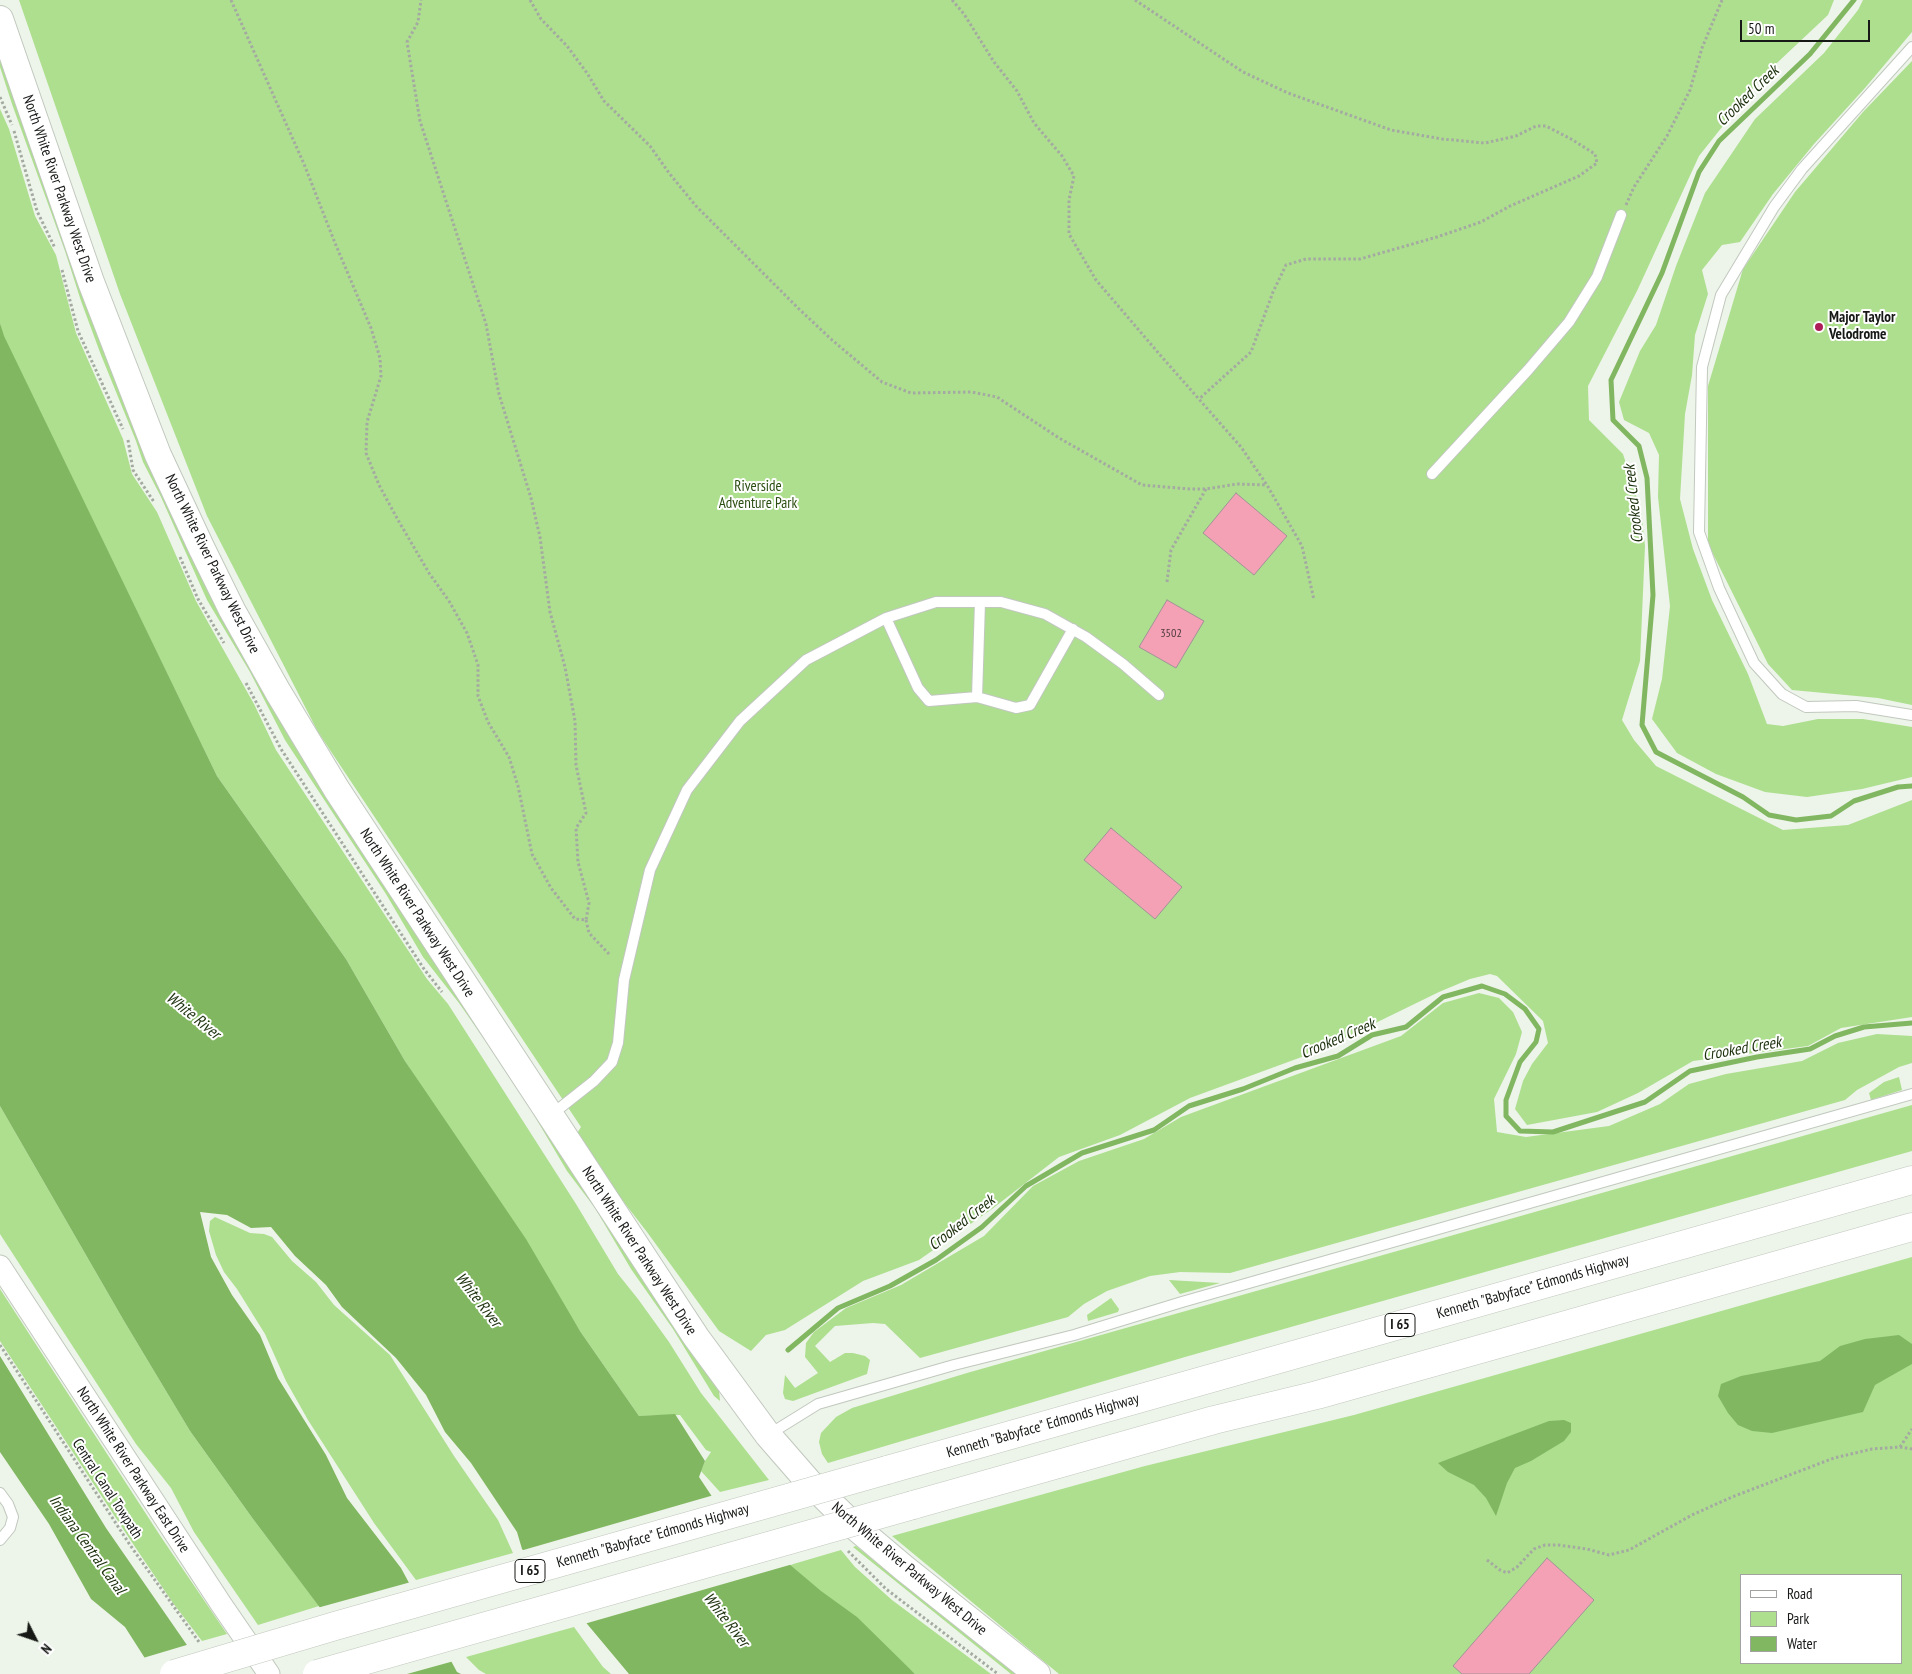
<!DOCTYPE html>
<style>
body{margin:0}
#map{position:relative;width:1912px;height:1674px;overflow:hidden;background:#edf4e9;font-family:"PT Sans Narrow",sans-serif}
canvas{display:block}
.legend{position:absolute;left:1740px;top:1574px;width:162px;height:90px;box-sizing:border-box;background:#fff;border:1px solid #a2a3a1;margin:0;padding:6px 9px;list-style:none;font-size:15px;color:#161915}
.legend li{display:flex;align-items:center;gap:10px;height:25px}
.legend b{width:25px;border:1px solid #a2a3a1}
.north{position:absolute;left:10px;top:1614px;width:50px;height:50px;-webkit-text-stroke:4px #fff;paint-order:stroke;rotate:131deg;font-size:14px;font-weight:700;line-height:20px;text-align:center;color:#161915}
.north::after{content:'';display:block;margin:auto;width:18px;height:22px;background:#161915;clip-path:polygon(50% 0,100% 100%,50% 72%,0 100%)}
.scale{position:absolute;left:1740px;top:20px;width:130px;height:22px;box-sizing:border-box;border:2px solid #161915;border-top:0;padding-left:6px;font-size:15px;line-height:18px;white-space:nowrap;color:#161915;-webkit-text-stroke:4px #fff;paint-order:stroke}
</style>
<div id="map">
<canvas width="1912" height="1674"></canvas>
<ul class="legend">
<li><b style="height:6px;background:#fff"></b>Road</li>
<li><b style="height:14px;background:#addf8f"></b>Park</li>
<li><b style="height:14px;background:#82b761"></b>Water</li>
</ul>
<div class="north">N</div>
<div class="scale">50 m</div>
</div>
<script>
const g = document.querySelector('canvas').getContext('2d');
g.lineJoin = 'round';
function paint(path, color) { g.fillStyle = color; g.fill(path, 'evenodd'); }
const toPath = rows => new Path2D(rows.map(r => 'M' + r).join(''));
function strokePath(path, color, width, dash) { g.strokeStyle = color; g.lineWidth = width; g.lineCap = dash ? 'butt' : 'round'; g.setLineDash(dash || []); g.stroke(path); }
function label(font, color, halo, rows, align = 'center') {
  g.font = font + ' "PT Sans Narrow",sans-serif'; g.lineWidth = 4; g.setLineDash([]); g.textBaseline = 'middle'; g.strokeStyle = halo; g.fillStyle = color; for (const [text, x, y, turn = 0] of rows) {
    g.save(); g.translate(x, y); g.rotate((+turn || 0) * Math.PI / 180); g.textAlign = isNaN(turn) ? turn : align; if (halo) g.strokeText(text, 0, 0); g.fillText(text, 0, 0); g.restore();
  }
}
const green = toPath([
 [19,0,1834,0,1828,15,1761,78,1699,156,1637,291,1588,386,1589,420,1623,454,1641,511,1645,546,1640,661,1622,720,1634,740,1656,766,1783,830,1848,825,1912,800,1912,1017,1841,1028,1808,1046,1693,1061,1638,1093,1597,1112,1527,1125,1515,1109,1523,1081,1532,1064,1548,1043,1543,1021,1497,976,1490,974,1470,979,1439,992,1318,1051,1190,1098,1120,1135,1059,1157,992,1209,919,1260,863,1281,785,1330,766,1335,751,1351,719,1331,647,1232,574,1138,581,1127,318,732,207,516,120,294],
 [1863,0,1912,0,1912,32,1865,88,1814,144,1773,194,1740,242,1722,245,1702,270,1708,294,1695,335,1692,375,1685,414,1680,499,1693,549,1712,600,1748,674,1767,724,1783,726,1818,719,1863,719,1912,727,1912,777,1862,789,1807,797,1765,792,1716,774,1677,753,1652,719,1662,679,1670,606,1658,497,1659,455,1649,433,1624,420,1619,402,1640,351,1656,325,1676,266,1705,193,1755,119,1824,53,1858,10],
 [0,53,164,494,719,1390,720,1401,714,1396,673,1329,631,1269,595,1208,567,1171,531,1110,484,1039,459,1003,423,957,386,894,285,740,250,672,207,600,161,497,143,462,136,441,101,355,81,301,65,251,12,104,0,67],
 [1912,61,1912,705,1878,698,1792,690,1768,664,1708,544,1708,386,1743,269,1795,192,1863,112],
 [0,109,9,129,35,216,56,255,76,333,123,439,132,474,157,512,196,601,254,704,276,750,427,979,448,1004,473,1043,576,1204,618,1274,638,1299,669,1342,701,1393,769,1480,720,1492,701,1471,705,1461,711,1452,706,1450,680,1415,639,1416,580,1331,405,1061,346,959,217,776,3,336,0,323],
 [1479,993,1499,998,1513,1012,1522,1032,1516,1054,1494,1099,1497,1132,1526,1137,1609,1126,1660,1104,1689,1084,1726,1074,1802,1061,1838,1043,1877,1034,1912,1036,1912,1063,1899,1067,1857,1090,1845,1100,1230,1273,1180,1272,1150,1276,1107,1291,1084,1304,1068,1317,920,1358,885,1324,873,1323,835,1326,815,1346,830,1362,845,1353,853,1353,865,1356,870,1360,867,1374,793,1401,785,1399,783,1393,785,1375,795,1388,818,1373,805,1357,806,1343,814,1332,846,1308,901,1285,984,1236,1033,1186,1079,1161,1144,1139,1181,1117,1401,1036,1443,1003],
 [1899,1077,1902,1090,1871,1100,1869,1093,1884,1082],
 [1912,1105,1912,1151,1185,1357,828,1463,822,1454,819,1442,821,1433,836,1417,852,1408,967,1373],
 [0,1106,124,1321,190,1431,253,1519,319,1606,258,1625,194,1532,171,1488,136,1444,0,1234],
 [215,1217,250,1233,264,1234,272,1237,292,1261,316,1282,334,1305,390,1355,454,1456,498,1520,513,1553,416,1580,374,1523,308,1420,286,1381,265,1334,237,1289,224,1272,216,1255,209,1231,210,1221],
 [1912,1257,1912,1674,1059,1674,892,1536,1145,1466,1354,1415],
 [1741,1575,1901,1575,1901,1663,1741,1663],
 [1169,1280,1220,1283,1180,1294],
 [0,1289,161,1537,227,1634,202,1641,173,1603,129,1538,0,1341],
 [1111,1298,1119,1309,1118,1312,1088,1321,1087,1315],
 [856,1546,891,1574,1020,1674,1011,1674,853,1547],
 [841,1550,855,1567,892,1600,991,1674,915,1674,790,1565],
 [574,1627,603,1667,611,1674,486,1674,479,1670,466,1657]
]);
const water = toPath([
 [0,323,4,336,217,776,346,959,405,1061,526,1239,580,1331,639,1416,675,1414,705,1461,699,1477,715,1501,821,1591,857,1617,915,1674,629,1674,552,1582,522,1549,517,1532,471,1463,445,1432,426,1395,396,1358,342,1307,326,1285,295,1256,271,1227,251,1228,227,1215,200,1212,211,1257,232,1295,260,1335,278,1378,326,1455,347,1498,401,1568,457,1672,461,1674,364,1674,330,1621,253,1519,190,1431,124,1321,0,1106],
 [1899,1335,1912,1344,1912,1364,1875,1385,1863,1412,1772,1433,1752,1431,1738,1425,1728,1413,1718,1396,1721,1384,1741,1376,1820,1361,1840,1346,1865,1339],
 [0,1356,106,1528,207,1674,155,1674,125,1627,91,1599,49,1524,0,1452],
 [1564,1420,1571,1423,1571,1432,1564,1441,1531,1461,1515,1468,1507,1483,1496,1516,1486,1498,1474,1485,1448,1472,1438,1463,1549,1421]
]);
const pier = toPath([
 [714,1495,793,1564,584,1624,520,1551],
 [411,1582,454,1661,407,1674,362,1674,317,1608],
 [190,1644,210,1674,152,1674,143,1658]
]);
const stream = toPath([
 [1854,0,1810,54,1719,141,1699,172,1662,273,1611,380,1613,420,1639,446,1647,478,1653,595,1642,725,1656,752,1743,797,1769,815,1796,820,1831,816,1854,801,1898,787,1912,786],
 [788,1350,838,1308,890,1286,936,1260,982,1227,1026,1186,1082,1153,1154,1130,1189,1106,1243,1089,1295,1068,1338,1056,1372,1035,1406,1027,1443,997,1482,986,1505,994,1525,1009,1539,1029,1536,1042,1520,1062,1506,1100,1506,1116,1520,1131,1553,1132,1645,1102,1690,1071,1757,1057,1810,1049,1835,1036,1864,1027,1912,1023]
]);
const building = toPath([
 [1236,493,1287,536,1254,575,1203,533,1236,493],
 [1167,600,1204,621,1176,668,1139,647,1167,600],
 [1111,828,1182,887,1155,919,1084,860,1111,828],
 [1547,1558,1594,1600,1529,1674,1462,1674,1453,1666,1547,1558]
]);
const path = toPath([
 [231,0,304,164,335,243,371,328,380,358,381,376,367,422,366,453,379,485,398,520,429,573,449,601,467,633,478,665,478,696,488,722,509,757,518,786,532,854,551,888,575,919,586,920,589,903,578,862,576,828,586,813,576,765,575,721,565,667,550,612,540,537,531,498,499,394,486,324,420,121,407,42,418,22,421,0],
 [530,0,541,19,567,46,587,73,604,101,650,146,669,173,696,206,798,308,832,340,882,382,911,393,972,392,997,397,1059,438,1142,485,1190,489,1206,489,1237,484,1267,485],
 [952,0,964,14,994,62,1017,91,1034,123,1062,156,1074,176,1069,200,1069,234,1096,280,1161,356,1241,447,1267,485,1302,546,1314,600],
 [1135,0,1243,72,1288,93,1391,130,1442,139,1485,143,1516,136,1536,126,1546,126,1571,139,1595,154,1597,163,1579,176,1510,206,1481,222,1437,237,1360,259,1306,259,1286,265,1273,292,1251,352,1199,399],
 [0,97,12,125],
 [14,131,37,211,55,248],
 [1626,205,1634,187,1667,136,1690,90,1702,48,1722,0],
 [62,270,78,331,123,429],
 [128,440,133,470,154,502],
 [180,557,198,599,224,643],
 [1167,582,1171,550,1206,489],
 [246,683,281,749,424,969,442,992],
 [586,920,589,933,609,954],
 [0,1345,130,1545,199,1642],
 [1900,1447,1912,1429],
 [848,1551,886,1589,998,1674],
 [1487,1560,1500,1570,1507,1573,1517,1567,1534,1549,1545,1545,1558,1545,1587,1549,1609,1555,1629,1550,1692,1515,1732,1497,1834,1458,1872,1449,1900,1447,1912,1449]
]);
const service = toPath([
 [1912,47,1802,169,1774,207,1721,295,1702,367,1699,532,1719,588,1754,663,1782,694,1806,707,1856,706,1912,715],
 [1432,474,1528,370,1569,322,1597,277,1621,215],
 [886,618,918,688,929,701,977,697,1016,708,1030,705,1073,629],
 [977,697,980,602],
 [551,1115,594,1081,612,1062,618,1043,624,980,650,870,687,790,740,721,806,660,886,618,936,602,1001,602,1045,614,1086,637,1123,664,1159,695],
 [768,1435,818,1404,954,1365,1074,1335,1182,1302,1912,1094],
 [0,1493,8,1504,13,1517,10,1528,0,1540]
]);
const minor = toPath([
 [0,1266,221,1604,269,1674]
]);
const tertiary = toPath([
 [0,19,91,282,158,455,201,547,232,610,278,692,337,790,696,1337,768,1435,808,1481,853,1525,904,1568,1037,1674]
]);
const motorway = toPath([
 [887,1470,1912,1180],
 [913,1505,1214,1420,1317,1395,1534,1334,1912,1227]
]);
const motorwayBridge = toPath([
 [174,1674,335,1626,887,1470],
 [317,1674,913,1505]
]);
const markers = [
 [1819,327,5,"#ad1e58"]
];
const numberNames = [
 ["3502",1171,634]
];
const shields = [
 [1400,1325,30],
 [530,1571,30]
];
const shieldNames = [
 ["I 65",1400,1325],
 ["I 65",530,1571]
];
const streetNames = [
 ["North White River Parkway West Drive",59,189,71],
 ["North White River Parkway West Drive",212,564,64],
 ["North White River Parkway West Drive",417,913,57],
 ["North White River Parkway West Drive",639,1251,57],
 ["Kenneth \"Babyface\" Edmonds Highway",1533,1287,-16],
 ["Kenneth \"Babyface\" Edmonds Highway",1043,1426,-16],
 ["North White River Parkway East Drive",133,1470,57],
 ["Central Canal Towpath",107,1489,57],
 ["Kenneth \"Babyface\" Edmonds Highway",653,1536,-16],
 ["North White River Parkway West Drive",909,1569,40]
];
const poiNames = [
 ["Major Taylor",1829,318],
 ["Velodrome",1829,335]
];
const parkNames = [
 ["Riverside",758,487],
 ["Adventure Park",758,504]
];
const waterNames = [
 ["Crooked Creek",1748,96,-44],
 ["Crooked Creek",1634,504,-96],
 ["White River",193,1016,39],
 ["Crooked Creek",1338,1039,-23],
 ["Crooked Creek",1742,1049,-10],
 ["Crooked Creek",962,1223,-38],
 ["White River",478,1300,52],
 ["Indiana Central Canal",87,1545,54],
 ["White River",726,1620,52]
];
paint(green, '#addf8f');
paint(water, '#82b761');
paint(pier, '#edf4e9');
strokePath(stream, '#82b761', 5);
paint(building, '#f4a0b5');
strokePath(building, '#a19497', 1);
strokePath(service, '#c1c8be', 12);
strokePath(minor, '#c1c8be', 23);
strokePath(tertiary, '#c1c8be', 28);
strokePath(motorway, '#c1c8be', 29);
strokePath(path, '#a4aaa1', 3, [2.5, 2.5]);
strokePath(service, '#fff', 10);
strokePath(minor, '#fff', 21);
strokePath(tertiary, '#fff', 26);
strokePath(motorway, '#fff', 28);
strokePath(motorwayBridge, '#c1c8be', 29, []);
strokePath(motorwayBridge, '#fff', 28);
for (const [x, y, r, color] of markers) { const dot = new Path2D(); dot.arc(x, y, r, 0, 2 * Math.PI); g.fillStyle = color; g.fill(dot); strokePath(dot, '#fff', 2); }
label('12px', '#4e3b3d', null, numberNames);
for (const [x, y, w] of shields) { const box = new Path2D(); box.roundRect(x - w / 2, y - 11.5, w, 23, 4); g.fillStyle = '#fff'; g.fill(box); strokePath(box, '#161915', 1); }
label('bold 14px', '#161915', null, shieldNames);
label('15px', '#161915', '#fff', streetNames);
label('bold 15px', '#161915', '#fff', poiNames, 'left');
label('15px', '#2c4e12', '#fff', parkNames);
label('italic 16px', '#1c300d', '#fff', waterNames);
</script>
